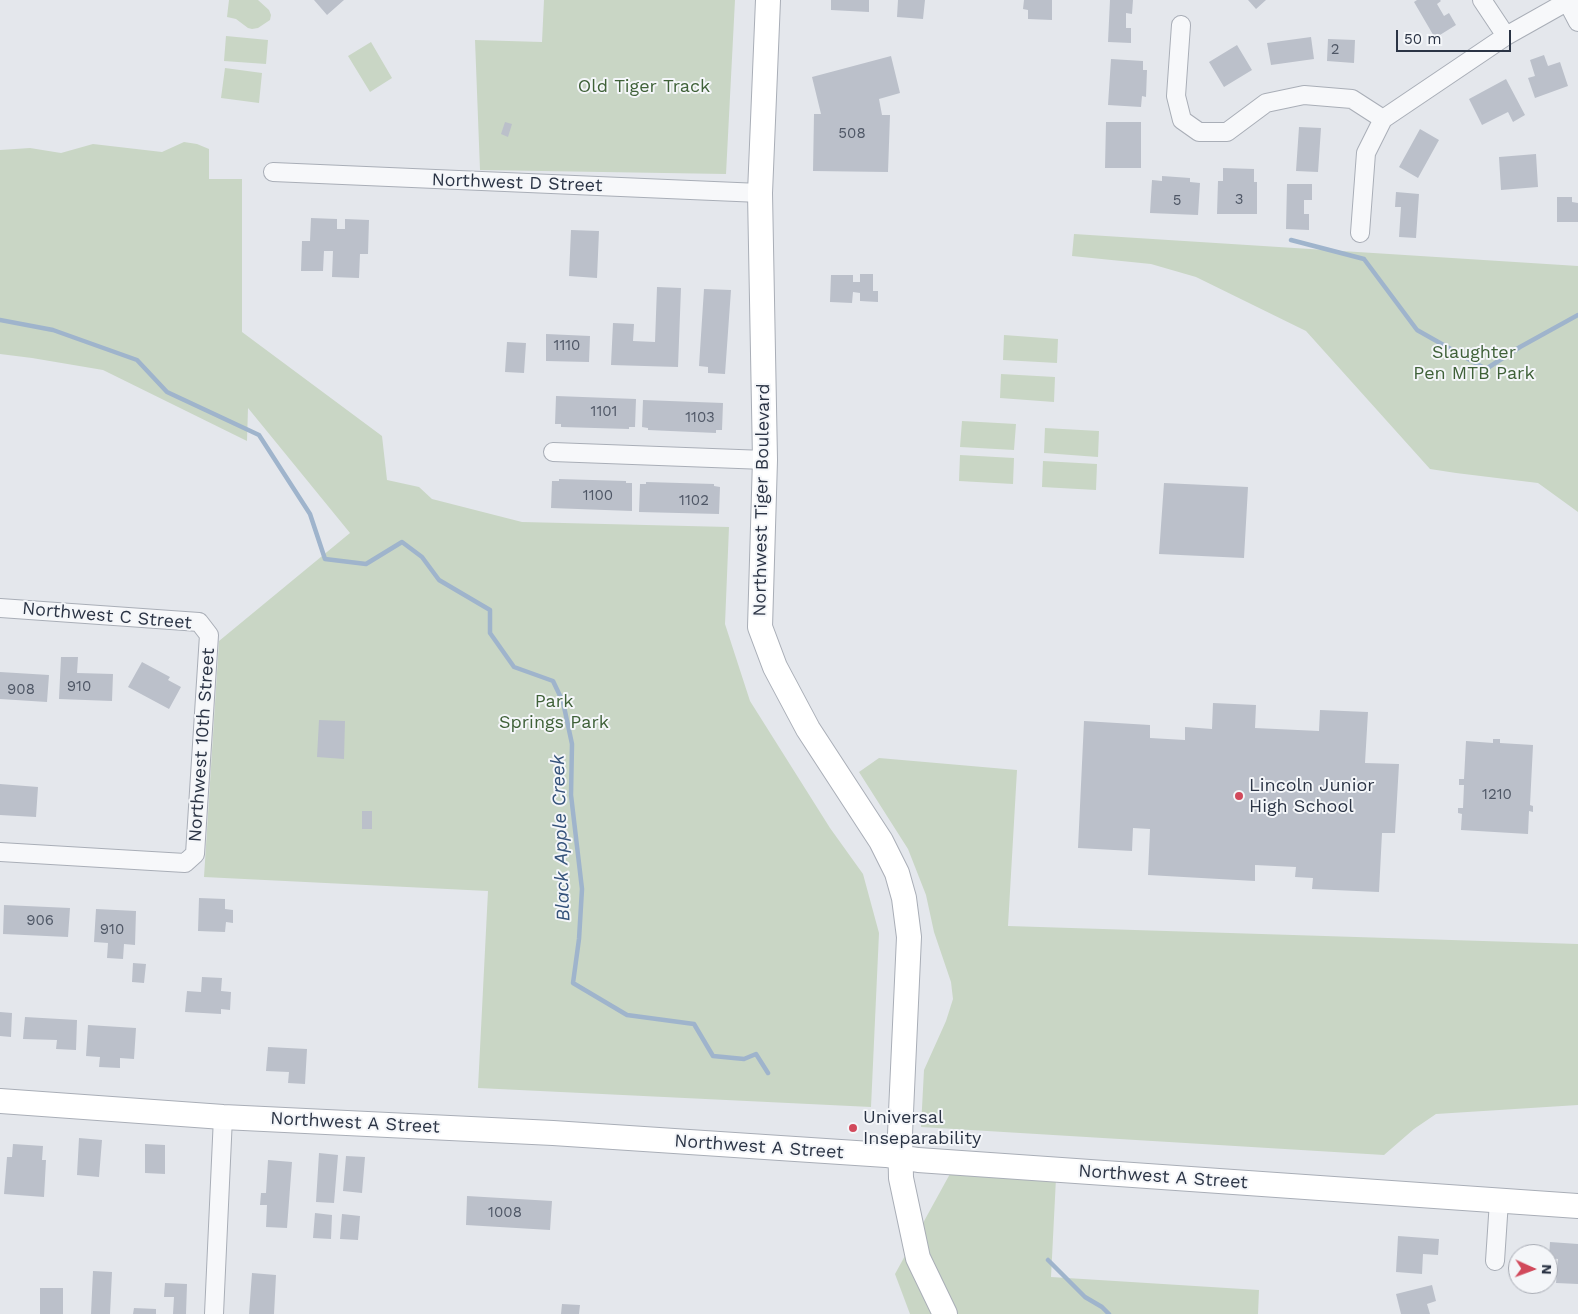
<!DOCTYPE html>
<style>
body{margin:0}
#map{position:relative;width:1578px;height:1314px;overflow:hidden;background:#e4e7ec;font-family:"Work Sans",sans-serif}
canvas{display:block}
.north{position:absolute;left:1508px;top:1244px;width:50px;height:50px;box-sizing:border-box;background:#f4f6f9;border:1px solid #a4a8b1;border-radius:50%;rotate:92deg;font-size:14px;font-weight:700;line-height:20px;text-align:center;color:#2b3445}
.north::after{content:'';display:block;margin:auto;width:18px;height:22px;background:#d1495b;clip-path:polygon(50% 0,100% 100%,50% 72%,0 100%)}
.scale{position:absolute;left:1396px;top:30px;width:115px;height:22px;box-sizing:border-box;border:2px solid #2b3445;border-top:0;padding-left:6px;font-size:15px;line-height:18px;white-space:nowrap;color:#2b3445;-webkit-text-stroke:4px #f4f6f9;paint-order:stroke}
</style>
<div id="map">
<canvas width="1578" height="1314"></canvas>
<div class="north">N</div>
<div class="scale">50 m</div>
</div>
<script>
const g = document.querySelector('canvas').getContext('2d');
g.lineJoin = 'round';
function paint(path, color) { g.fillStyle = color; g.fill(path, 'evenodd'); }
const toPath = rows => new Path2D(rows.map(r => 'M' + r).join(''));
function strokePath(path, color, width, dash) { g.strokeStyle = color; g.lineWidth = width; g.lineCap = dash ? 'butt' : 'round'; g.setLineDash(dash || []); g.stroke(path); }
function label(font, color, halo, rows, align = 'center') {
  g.font = font + ' "Work Sans",sans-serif'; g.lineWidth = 4; g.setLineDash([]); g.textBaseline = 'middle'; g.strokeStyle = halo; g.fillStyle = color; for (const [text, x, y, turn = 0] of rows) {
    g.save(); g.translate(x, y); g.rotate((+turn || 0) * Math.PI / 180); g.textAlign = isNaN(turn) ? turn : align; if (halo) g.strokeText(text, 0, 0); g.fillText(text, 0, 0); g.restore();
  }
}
const green = toPath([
 [229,0,258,0,269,10,271,15,270,20,258,28,252,29,248,28,236,19,227,17],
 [544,0,735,0,726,174,480,170,475,40,542,42],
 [226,36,268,40,266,64,224,61],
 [371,42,392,78,370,92,348,56],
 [225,68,262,73,259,103,221,98],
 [184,142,197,144,209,149,209,179,242,179,242,332,382,436,387,480,419,487,432,499,522,522,729,527,725,624,750,701,830,828,863,874,879,933,871,1107,478,1088,488,891,204,877,219,641,350,533,248,408,247,441,103,370,32,358,0,354,0,150,30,148,61,153,93,144,162,152],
 [1074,234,1578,266,1578,512,1538,483,1456,473,1430,469,1306,331,1196,277,1151,264,1072,256],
 [1004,335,1058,339,1057,363,1003,360],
 [1001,374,1055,377,1054,402,1000,398],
 [962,421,1016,424,1014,450,960,447],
 [1045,428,1099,431,1098,457,1044,453],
 [960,455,1014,458,1013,484,959,481],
 [1043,461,1097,464,1096,490,1042,487],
 [879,758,1017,770,1008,926,1578,944,1578,1105,1436,1114,1414,1129,1384,1155,921,1127,924,1070,946,1021,953,999,951,982,934,932,926,895,908,849,859,772],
 [951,1172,1056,1178,1051,1277,1259,1290,1258,1314,910,1314,895,1274]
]);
const stream = toPath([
 [1291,240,1364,259,1417,330,1486,369,1520,347,1578,315],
 [0,320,53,330,137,360,167,392,259,435,310,514,325,559,366,564,402,542,422,557,439,580,490,610,490,633,514,667,553,681,563,702,572,744,571,795,582,889,579,939,573,983,627,1015,694,1024,713,1056,744,1059,756,1054,768,1073],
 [1048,1260,1085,1297,1102,1307,1109,1314]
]);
const building = toPath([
 [314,0,344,0,327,15],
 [831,0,869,0,869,12,831,10],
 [898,0,925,0,923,19,897,17],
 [1024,0,1052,0,1052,20,1028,19,1028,10,1023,9],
 [1110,0,1133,0,1132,14,1126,13,1126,28,1131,28,1131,43,1108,42],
 [1248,0,1266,0,1256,9],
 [1417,0,1440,0,1441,1,1437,4,1444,16,1449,13,1456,25,1435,38,1414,2],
 [1311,37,1314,59,1271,65,1267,43],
 [1328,39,1355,40,1354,63,1327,61],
 [1237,45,1252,70,1224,87,1209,62],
 [1544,55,1548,66,1560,62,1568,86,1535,98,1528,78,1535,76,1530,60],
 [891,56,900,93,879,99,882,115,890,115,888,172,813,171,814,114,821,114,812,77],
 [1111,59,1143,61,1143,70,1147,70,1146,97,1142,96,1141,107,1108,105],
 [1506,79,1525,115,1513,122,1508,112,1482,125,1469,99],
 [505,122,512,124,508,137,501,134],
 [1106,122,1141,122,1141,168,1105,168],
 [1299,127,1321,128,1318,172,1296,171],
 [1420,129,1439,140,1418,178,1399,167],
 [1536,154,1538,187,1501,190,1499,157],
 [1223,168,1254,169,1254,182,1257,182,1257,214,1217,214,1218,181,1223,181],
 [1162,176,1190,178,1190,182,1200,183,1198,215,1150,213,1152,180,1162,181],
 [1287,184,1312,184,1312,200,1304,200,1304,214,1309,214,1309,230,1286,229],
 [1396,192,1419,194,1416,238,1399,237,1401,207,1395,207],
 [1557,197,1572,197,1572,202,1578,203,1578,222,1557,222],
 [311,218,337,219,337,229,345,229,345,219,369,220,368,254,360,254,359,278,332,277,333,251,324,251,323,271,301,271,302,241,310,241],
 [571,230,599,231,597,278,569,276],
 [860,274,873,274,873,291,878,291,878,302,860,301,860,293,853,292,852,303,830,302,831,275,853,275,853,282,860,282],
 [657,287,681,288,678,367,611,365,613,323,634,324,633,341,655,342],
 [704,289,731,290,725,374,708,373,708,367,699,366],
 [546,334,590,336,589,362,546,361],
 [507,342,526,343,524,373,505,372],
 [556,396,636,399,635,427,629,427,629,429,561,427,561,424,555,424],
 [643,400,723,403,722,430,716,430,716,433,648,430,648,428,642,427],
 [559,479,626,481,626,483,632,483,632,511,551,508,552,481,559,481],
 [646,482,714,484,714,486,720,487,719,514,639,512,640,484,646,484],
 [1164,483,1248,487,1244,558,1159,554],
 [61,657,78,657,77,673,113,674,112,701,59,699],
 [142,662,170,677,168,680,181,687,169,709,128,687],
 [0,672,49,675,47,702,0,699],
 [1213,703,1256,705,1255,728,1319,731,1320,710,1368,712,1365,763,1399,764,1395,833,1382,833,1379,892,1312,889,1313,878,1295,877,1296,867,1255,865,1255,881,1148,875,1150,829,1133,828,1132,851,1078,848,1084,721,1150,725,1150,738,1185,740,1185,727,1212,729],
 [319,720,345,721,344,759,317,757],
 [1493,739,1500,739,1500,743,1533,745,1530,805,1533,806,1533,812,1529,811,1528,834,1461,830,1462,814,1458,813,1458,808,1463,808,1464,785,1459,785,1459,779,1464,779,1466,741,1493,743],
 [0,784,38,787,36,817,0,815],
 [362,811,372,811,372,829,362,829],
 [199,898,225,899,225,909,233,910,233,923,226,922,225,932,198,931],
 [4,905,70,908,68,937,3,934],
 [96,909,136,911,135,945,124,944,123,959,107,958,108,943,94,942],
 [133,963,146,964,144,983,132,982],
 [202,977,222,978,221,991,231,992,230,1010,221,1009,221,1014,185,1012,187,991,201,992],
 [0,1012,12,1013,11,1037,0,1036],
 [25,1017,77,1020,76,1050,56,1049,57,1040,23,1039],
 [88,1025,136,1028,134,1059,120,1058,120,1068,99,1067,100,1057,86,1056],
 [268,1047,307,1049,305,1084,288,1083,289,1072,266,1071],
 [79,1138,102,1140,99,1177,77,1175],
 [13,1144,43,1146,42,1160,46,1160,44,1197,4,1194,7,1157,12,1157],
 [145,1144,165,1145,165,1174,145,1173],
 [319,1153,338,1155,334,1203,316,1202],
 [346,1156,365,1157,362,1193,343,1191],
 [268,1160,292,1162,287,1228,266,1227,267,1205,260,1205,261,1193,266,1193],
 [467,1196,552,1201,550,1230,466,1225],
 [315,1213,332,1215,331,1239,313,1238],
 [342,1214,360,1216,358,1240,340,1239],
 [1398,1236,1439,1239,1438,1255,1423,1254,1422,1274,1396,1272],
 [1550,1242,1578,1244,1578,1284,1556,1283,1558,1259,1549,1258],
 [93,1271,112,1272,110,1314,91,1314],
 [252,1273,276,1275,274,1314,249,1314],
 [165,1283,187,1284,186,1314,173,1314,174,1297,164,1297],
 [1432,1285,1436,1301,1427,1304,1430,1314,1401,1314,1396,1294],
 [40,1288,63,1288,63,1314,40,1314],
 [562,1304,580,1305,579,1314,561,1314],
 [134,1308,156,1309,156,1314,133,1314]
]);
const street = toPath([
 [1482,0,1506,36],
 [1568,3,1578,22],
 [1181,25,1176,96,1182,120,1199,132,1227,132,1266,103,1304,95,1352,99,1383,119],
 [273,172,760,193],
 [1360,233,1366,153,1383,119,1506,36,1570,0],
 [553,452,765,460],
 [0,608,199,622,209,635,195,854,185,863,0,852],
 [1495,1261,1499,1201],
 [214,1314,223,1117]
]);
const secondary = toPath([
 [768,0,760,193,765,460,760,627,775,667,808,729,881,841,897,873,904,898,909,937,900,1134,901,1178,918,1258,945,1314],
 [0,1101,223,1117,553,1133,886,1155,918,1160,1578,1206]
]);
const markers = [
 [1239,796,5,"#d1495b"],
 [853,1128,5,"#d1495b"]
];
const numberNames = [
 ["2",1335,50],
 ["508",852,134],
 ["3",1239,200],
 ["5",1177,201],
 ["1110",567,346],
 ["1101",604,412],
 ["1103",700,418],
 ["1100",598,496],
 ["1102",694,501],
 ["910",79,687],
 ["908",21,690],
 ["1210",1497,795],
 ["906",40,921],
 ["910",112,930],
 ["1008",505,1213]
];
const parkNames = [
 ["Old Tiger Track",644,87],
 ["Slaughter",1474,353],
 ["Pen MTB Park",1474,374],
 ["Park",554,702],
 ["Springs Park",554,723]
];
const streetNames = [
 ["Northwest D Street",517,183,2],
 ["Northwest Tiger Boulevard",762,500,-89],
 ["Northwest C Street",107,616,5],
 ["Northwest 10th Street",202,745,-86],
 ["Northwest A Street",355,1123,3],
 ["Northwest A Street",759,1147,4],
 ["Northwest A Street",1163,1177,4]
];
const poiNames = [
 ["Lincoln Junior",1249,786],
 ["High School",1249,807],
 ["Universal",863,1118],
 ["Inseparability",863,1139]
];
const waterNames = [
 ["Black Apple Creek",561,838,-92]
];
paint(green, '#c9d6c5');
strokePath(stream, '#9fb4cc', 4.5);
paint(building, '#bbc0ca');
strokePath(street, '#a9aeb7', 20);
strokePath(secondary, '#a9aeb7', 26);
strokePath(street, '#f7f8fa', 18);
strokePath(secondary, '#fff', 24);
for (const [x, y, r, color] of markers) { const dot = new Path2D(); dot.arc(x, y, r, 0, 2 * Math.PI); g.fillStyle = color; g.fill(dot); strokePath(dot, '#f4f6f9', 2); }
label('15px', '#4f5766', null, numberNames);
label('18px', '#3f6138', '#f4f6f9', parkNames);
label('18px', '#2b3445', '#f4f6f9', streetNames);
label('18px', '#2b3445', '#f4f6f9', poiNames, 'left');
label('italic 19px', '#34527a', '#f4f6f9', waterNames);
</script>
